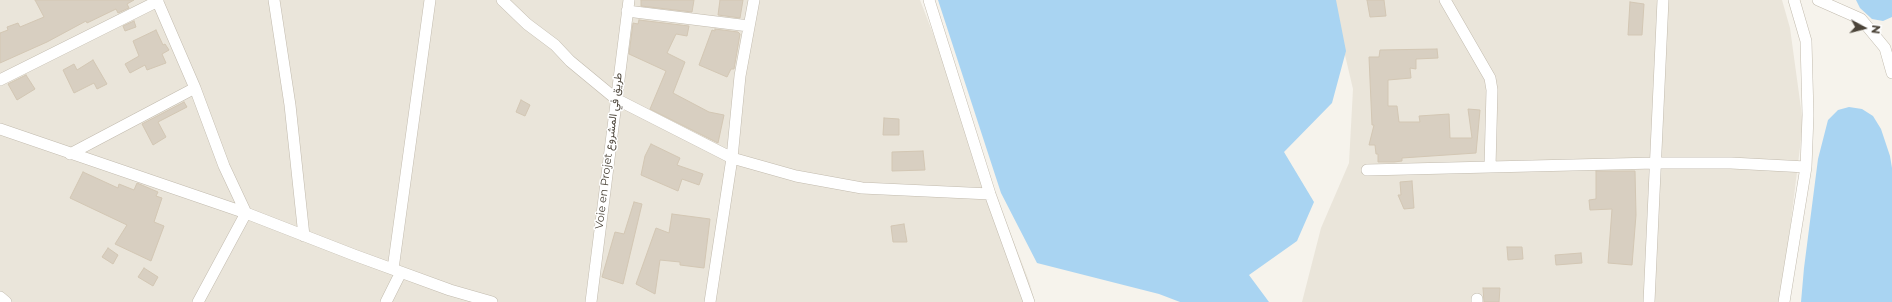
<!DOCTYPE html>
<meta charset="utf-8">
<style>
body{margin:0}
#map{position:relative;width:1892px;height:302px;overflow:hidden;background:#f6f3ec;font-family:Montserrat,sans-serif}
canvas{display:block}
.north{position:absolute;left:1844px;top:8px;width:40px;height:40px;-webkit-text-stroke:3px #fff;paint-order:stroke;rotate:97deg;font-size:11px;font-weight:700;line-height:16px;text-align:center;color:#4b4439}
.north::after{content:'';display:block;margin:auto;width:14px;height:18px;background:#4b4439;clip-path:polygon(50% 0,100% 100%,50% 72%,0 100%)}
</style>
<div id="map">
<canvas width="1892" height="302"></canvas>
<div class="north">N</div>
</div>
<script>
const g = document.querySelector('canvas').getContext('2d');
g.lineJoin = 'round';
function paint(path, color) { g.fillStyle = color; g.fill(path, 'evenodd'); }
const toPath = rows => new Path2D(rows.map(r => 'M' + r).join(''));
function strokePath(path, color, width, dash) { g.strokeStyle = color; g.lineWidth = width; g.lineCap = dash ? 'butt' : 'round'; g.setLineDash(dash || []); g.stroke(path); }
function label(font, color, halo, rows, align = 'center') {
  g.font = font + ' Montserrat,Vazirmatn,sans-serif'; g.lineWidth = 3; g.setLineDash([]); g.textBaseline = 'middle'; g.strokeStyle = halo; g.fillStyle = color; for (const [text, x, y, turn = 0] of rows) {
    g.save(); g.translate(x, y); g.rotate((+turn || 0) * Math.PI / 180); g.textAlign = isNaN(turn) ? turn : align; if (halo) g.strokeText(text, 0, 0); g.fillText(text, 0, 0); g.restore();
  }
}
const residential = toPath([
 [0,0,920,0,1029,281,1035,302,0,302],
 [1332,0,1782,0,1790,28,1803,123,1781,302,1302,302,1321,228,1349,163,1353,89]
]);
const water = toPath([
 [938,0,1336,0,1346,51,1332,103,1284,152,1314,202,1297,241,1249,275,1269,302,1180,302,1159,294,1037,263,1001,193],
 [1856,0,1892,0,1892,17,1883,21,1872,19,1860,8],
 [1849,107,1862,109,1873,116,1881,129,1890,156,1892,168,1892,302,1801,302,1804,268,1818,159,1828,120,1838,110]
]);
const building = toPath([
 [35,0,134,0,127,4,129,8,118,13,116,9,87,23,86,21,47,42,0,63,0,33,8,30,7,27,18,23,20,27,44,17,35,0],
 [641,0,694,0,692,12,641,6,641,0],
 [720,0,743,0,740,18,718,15,720,0],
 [1367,0,1384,0,1386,16,1370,17,1367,0],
 [1630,2,1644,4,1642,35,1628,35,1630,2],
 [639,20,689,26,687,36,676,34,667,53,685,62,673,93,709,112,724,115,718,143,650,109,666,71,629,54,633,23,638,24,639,20],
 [134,21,136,27,125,31,123,26,134,21],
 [715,29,738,32,740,34,734,69,731,69,727,77,699,65,712,30,715,31,715,29],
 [156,30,163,45,165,44,169,50,162,54,166,63,147,70,145,65,130,73,125,64,139,56,133,41,156,30],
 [1437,49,1438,58,1416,59,1416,69,1410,68,1411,78,1388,80,1388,106,1397,106,1399,122,1420,122,1419,116,1449,114,1450,138,1472,138,1468,109,1480,110,1476,153,1402,158,1402,161,1394,162,1378,162,1378,154,1376,154,1375,145,1369,145,1374,125,1372,125,1369,57,1379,57,1380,50,1437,49],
 [93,60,107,84,97,89,94,83,74,93,63,70,74,64,77,70,93,60],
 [26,75,35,89,17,100,8,84,26,75],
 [521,100,530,105,525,116,516,112,521,100],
 [184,102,187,107,158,122,166,137,153,145,142,124,184,102],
 [884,118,899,119,899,135,883,135,884,118],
 [651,144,680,158,677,165,703,174,699,185,682,179,678,191,641,175,645,156,651,144],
 [923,151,925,170,892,171,892,152,923,151],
 [1596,171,1635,171,1636,215,1632,265,1608,263,1612,209,1590,210,1589,200,1596,199,1596,171],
 [83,172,118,188,119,184,134,190,137,183,158,192,156,196,162,198,154,222,164,226,151,261,115,244,127,225,70,198,83,172],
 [1412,181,1414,208,1404,209,1398,195,1401,195,1400,182,1412,181],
 [634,202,642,204,623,284,602,277,615,232,624,234,634,202],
 [672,214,710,219,704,268,680,265,680,262,660,260,655,294,636,284,656,228,669,233,672,214],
 [904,224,907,242,893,242,891,226,904,224],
 [1507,247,1522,247,1523,259,1508,260,1507,247],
 [108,248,118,255,113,264,102,257,108,248],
 [1581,253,1582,263,1556,265,1555,255,1581,253],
 [144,268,158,277,153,286,138,277,144,268],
 [1483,288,1500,288,1499,302,1484,302,1483,288]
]);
const minor = toPath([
 [157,0,195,88,224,166,246,213],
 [274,0,290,105,304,236],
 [502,0,527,24,555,45,570,61,616,99,732,158,796,176,862,188,990,194],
 [929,0,990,194,1029,302],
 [1445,0,1490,78,1492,90,1490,167],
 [1818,0,1861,19,1885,48,1892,73],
 [627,11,749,26],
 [0,80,158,1],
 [0,129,246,213,354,255,450,290,492,302],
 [70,154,195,88],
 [1367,170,1655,163,1731,163,1806,167],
 [393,269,430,0],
 [0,297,6,302],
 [198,302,246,213],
 [386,302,401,272],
 [591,302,629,0],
 [710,302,732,158,740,76,754,0],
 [1477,302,1477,299],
 [1649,302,1663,0],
 [1784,302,1806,167,1808,115,1806,41,1794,0]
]);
const streetNames = [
 ["Voie en Projet طريق في المشروع",609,151,-83]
];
paint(residential, '#eae5da');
paint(water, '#a9d4f2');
paint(building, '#d8cfc1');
strokePath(building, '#d3c7b4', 1);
strokePath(minor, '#c2bbae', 12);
strokePath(minor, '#fff', 11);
label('11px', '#4b4439', '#fff', streetNames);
</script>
